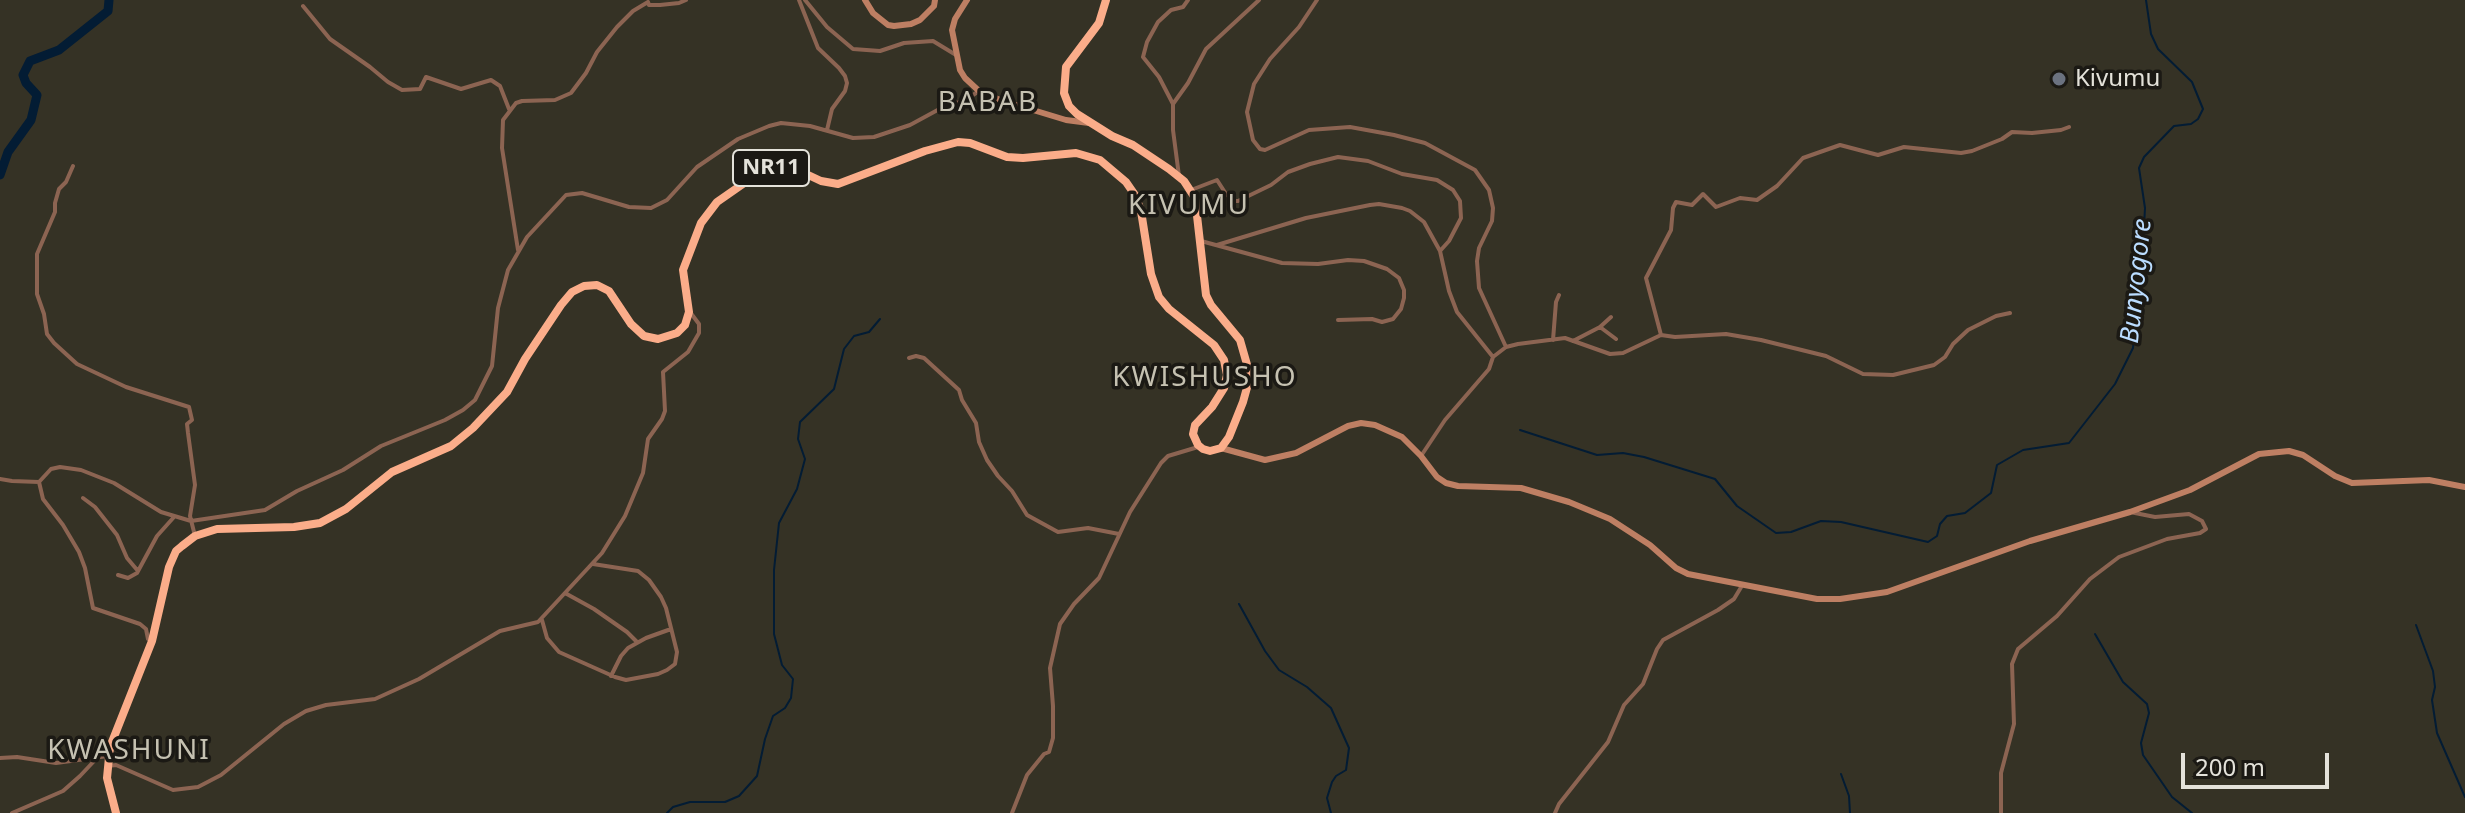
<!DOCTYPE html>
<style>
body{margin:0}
#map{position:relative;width:2465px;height:813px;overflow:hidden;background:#353225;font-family:"Noto Sans",sans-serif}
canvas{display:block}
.scale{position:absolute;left:2181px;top:753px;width:148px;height:36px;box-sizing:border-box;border:4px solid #e4e2da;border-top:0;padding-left:10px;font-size:24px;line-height:28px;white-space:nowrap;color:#e4e2da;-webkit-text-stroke:6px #1b1914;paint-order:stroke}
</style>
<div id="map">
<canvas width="2465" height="813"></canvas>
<div class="scale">200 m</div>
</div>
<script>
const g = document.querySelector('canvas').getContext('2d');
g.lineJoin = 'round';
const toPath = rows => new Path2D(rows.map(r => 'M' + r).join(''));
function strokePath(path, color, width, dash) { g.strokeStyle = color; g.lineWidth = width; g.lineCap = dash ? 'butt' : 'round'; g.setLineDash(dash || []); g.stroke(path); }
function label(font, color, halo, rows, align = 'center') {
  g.font = font + ' "Noto Sans",sans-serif'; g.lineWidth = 7; g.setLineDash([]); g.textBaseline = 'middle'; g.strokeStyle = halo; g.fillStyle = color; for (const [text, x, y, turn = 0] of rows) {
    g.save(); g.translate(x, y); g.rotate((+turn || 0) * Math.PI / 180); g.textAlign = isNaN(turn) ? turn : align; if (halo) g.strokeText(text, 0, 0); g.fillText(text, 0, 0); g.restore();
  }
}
const stream = toPath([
 [1520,430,1597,455,1623,453,1644,457,1715,479,1737,506,1776,533,1791,532,1821,521,1841,522,1928,542,1937,536,1940,524,1947,516,1965,513,1991,493,1997,465,2023,450,2069,443,2115,384,2133,348,2136,316,2134,280,2143,245,2145,208,2139,168,2144,157,2174,126,2191,124,2198,119,2203,109,2192,82,2158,49,2151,34,2146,0],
 [1239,604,1265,651,1279,670,1307,687,1331,708,1349,748,1346,770,1336,776,1332,782,1327,798,1331,813],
 [2416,625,2433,671,2435,687,2432,700,2437,733,2465,797],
 [2095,634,2123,682,2147,704,2149,713,2141,743,2143,755,2172,797,2192,813],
 [1841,774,1849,796,1850,813],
 [667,813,673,807,690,802,725,802,739,796,757,776,765,739,773,716,785,708,791,698,793,679,782,665,774,634,774,570,779,523,797,489,805,459,798,439,800,422,834,389,844,349,854,336,869,332,880,319]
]);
const river = toPath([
 [0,175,8,152,31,120,37,95,26,83,23,75,30,61,59,50,108,11,109,0]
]);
const street = toPath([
 [799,0,818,48,839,68,845,76,847,83,845,91,832,109,827,130],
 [805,0,827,27,853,49,880,51,904,43,933,41,956,55],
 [1317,0,1299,27,1270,59,1254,84,1247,112,1253,140,1260,149,1265,150,1309,130,1350,127,1394,135,1425,143,1475,170,1489,190,1493,208,1492,221,1479,248,1477,261,1479,288,1506,347],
 [648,2,649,5,660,5,679,3,686,0],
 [303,6,330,39,370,67,388,82,402,90,420,89,426,77,461,89,491,80,500,86,509,109],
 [1173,104,1188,83,1206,49,1259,0],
 [73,166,66,182,59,189,55,203,55,212,37,254,37,294,44,314,47,334,54,343,77,364,126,387,189,407,192,420,187,424,188,433,195,485,190,516,195,536],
 [1179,176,1173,130,1173,104,1159,77,1143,57,1147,42,1158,22,1171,10,1183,7,1188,0],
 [1191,190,1217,180,1226,194,1234,201,1238,201,1271,185,1288,172,1310,164,1338,157,1368,161,1402,174,1437,180,1453,190,1460,201,1461,218,1449,241,1440,251],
 [1201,241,1282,263,1318,264,1348,260,1364,261,1387,269,1399,278,1404,290,1404,298,1401,309,1393,319,1382,322,1372,319,1338,320],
 [1217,245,1306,218,1370,205,1379,204,1402,208,1410,211,1424,222,1440,251,1449,291,1457,312,1493,357,1489,369,1445,420,1421,456],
 [518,250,502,148,503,120,516,103,522,101,555,100,571,93,586,73,597,52,617,27,633,11,648,2],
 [1600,327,1616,339],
 [1661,335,1646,278,1671,230,1673,208,1676,202,1692,205,1703,194,1716,207,1740,198,1757,200,1777,186,1803,158,1840,145,1878,155,1904,147,1961,153,1972,151,2002,139,2012,132,2032,133,2061,130,2069,127],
 [1553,340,1556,302,1559,295],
 [1573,341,1600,327,1611,317],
 [1493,357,1506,347,1518,344,1565,338,1610,354,1623,353,1661,335,1675,337,1726,334,1761,340,1826,356,1863,374,1893,375,1934,365,1945,357,1953,344,1968,330,1996,316,2010,313],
 [909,358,916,356,924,358,959,390,962,400,976,423,979,442,987,460,998,476,1012,491,1027,515,1058,532,1088,528,1119,534],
 [0,479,12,481,39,482,51,469,60,467,81,470,114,483,161,512,191,521,265,510,297,491,343,470,381,446,445,420,463,410,475,400,492,366,498,308,508,270,527,237,566,195,582,193,629,207,651,208,667,200,697,167,738,139,769,126,781,123,810,126,853,138,874,137,910,125,945,106,964,101,979,91],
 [39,482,43,499,63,525,79,552,85,568,93,608,140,624,146,629,148,639,152,641],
 [83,498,95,507,117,535,127,558,138,571],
 [118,575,128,578,137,573,157,536,174,517],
 [565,593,594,609,627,632,637,642],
 [542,620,547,638,559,652,615,677,626,680,658,674,667,670,675,664,677,652,666,608,661,597,649,580,638,571,593,564],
 [611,676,621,656,628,648,646,638,671,629],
 [0,758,17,757,56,763,108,756],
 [108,766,116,765,173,790,198,787,221,775,284,724,306,711,326,705,375,699,419,679,500,631,538,622,602,553,625,516,643,473,648,439,662,419,665,411,663,372,688,352,699,333,699,324,690,312],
 [12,813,63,791,80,776,96,759],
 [1012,813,1027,775,1044,754,1049,752,1053,738,1053,706,1050,668,1060,624,1074,604,1099,578,1130,512,1161,463,1168,456,1198,447],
 [1555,813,1559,804,1608,742,1624,705,1643,684,1657,649,1663,640,1718,610,1734,599,1743,584],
 [2001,813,2001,773,2014,724,2012,664,2018,649,2057,616,2090,579,2119,557,2167,539,2200,533,2206,529,2202,521,2189,514,2155,517,2130,512]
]);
const secondary = toPath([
 [865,0,873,13,888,25,894,26,911,24,920,20,934,6,935,0],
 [967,0,955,19,952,30,960,70,965,78,979,91,1000,100,1066,120,1089,123],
 [1221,448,1265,460,1296,453,1348,426,1361,423,1375,425,1402,437,1421,456,1437,477,1446,483,1458,486,1521,488,1569,502,1610,519,1650,545,1676,568,1688,574,1817,599,1840,599,1887,592,2030,541,2130,512,2190,490,2259,454,2289,451,2303,455,2335,476,2352,483,2429,480,2465,487]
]);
const highway = toPath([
 [116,813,107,778,110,747,152,641,169,567,176,551,182,546,195,536,217,529,294,527,320,523,346,509,392,472,451,446,473,428,507,392,525,359,561,305,572,292,584,286,597,285,609,291,631,324,644,336,658,339,677,333,685,325,689,312,683,270,701,223,717,202,750,179,774,166,789,166,821,181,838,184,925,151,958,142,970,143,1007,157,1023,158,1076,153,1100,160,1126,182,1135,195,1141,211,1151,274,1159,297,1169,309,1214,345,1224,360,1227,375,1224,388,1212,407,1195,425,1193,434,1198,445,1203,449,1210,451,1221,448,1229,437,1243,402,1248,384,1248,368,1240,340,1211,305,1206,295,1195,198,1184,181,1169,169,1133,145,1112,136,1077,114,1069,106,1064,93,1066,67,1099,23,1106,0]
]);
const markers = [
 [2059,79,8,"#6b7280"]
];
const shields = [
 [771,168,76]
];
const shieldNames = [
 ["NR11",771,168]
];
const poiNames = [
 ["Kivumu",2075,79]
];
const waterNames = [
 ["Bunyogore",2137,281,-84]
];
const quarterNames = [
 ["BABAB",988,103],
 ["KIVUMU",1189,206],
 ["KWISHUSHO",1205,378],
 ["KWASHUNI",129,751]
];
strokePath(stream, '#031c34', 2);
strokePath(river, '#031c34', 9);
strokePath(street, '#8c6452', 4);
strokePath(secondary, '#be7f63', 6);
strokePath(highway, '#fbad8a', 8);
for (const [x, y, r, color] of markers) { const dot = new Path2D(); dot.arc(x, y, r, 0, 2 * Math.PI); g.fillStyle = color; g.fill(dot); strokePath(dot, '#1b1914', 3); }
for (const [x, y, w] of shields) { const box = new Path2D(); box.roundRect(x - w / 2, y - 18, w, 36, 6); g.fillStyle = '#1b1914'; g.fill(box); strokePath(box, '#e4e2da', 2); }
label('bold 22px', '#e4e2da', null, shieldNames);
label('24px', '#e4e2da', '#1b1914', poiNames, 'left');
label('italic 26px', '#badcff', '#1b1914', waterNames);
g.letterSpacing = '2px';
label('28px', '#c5c1b1', '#1b1914', quarterNames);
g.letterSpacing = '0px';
</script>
